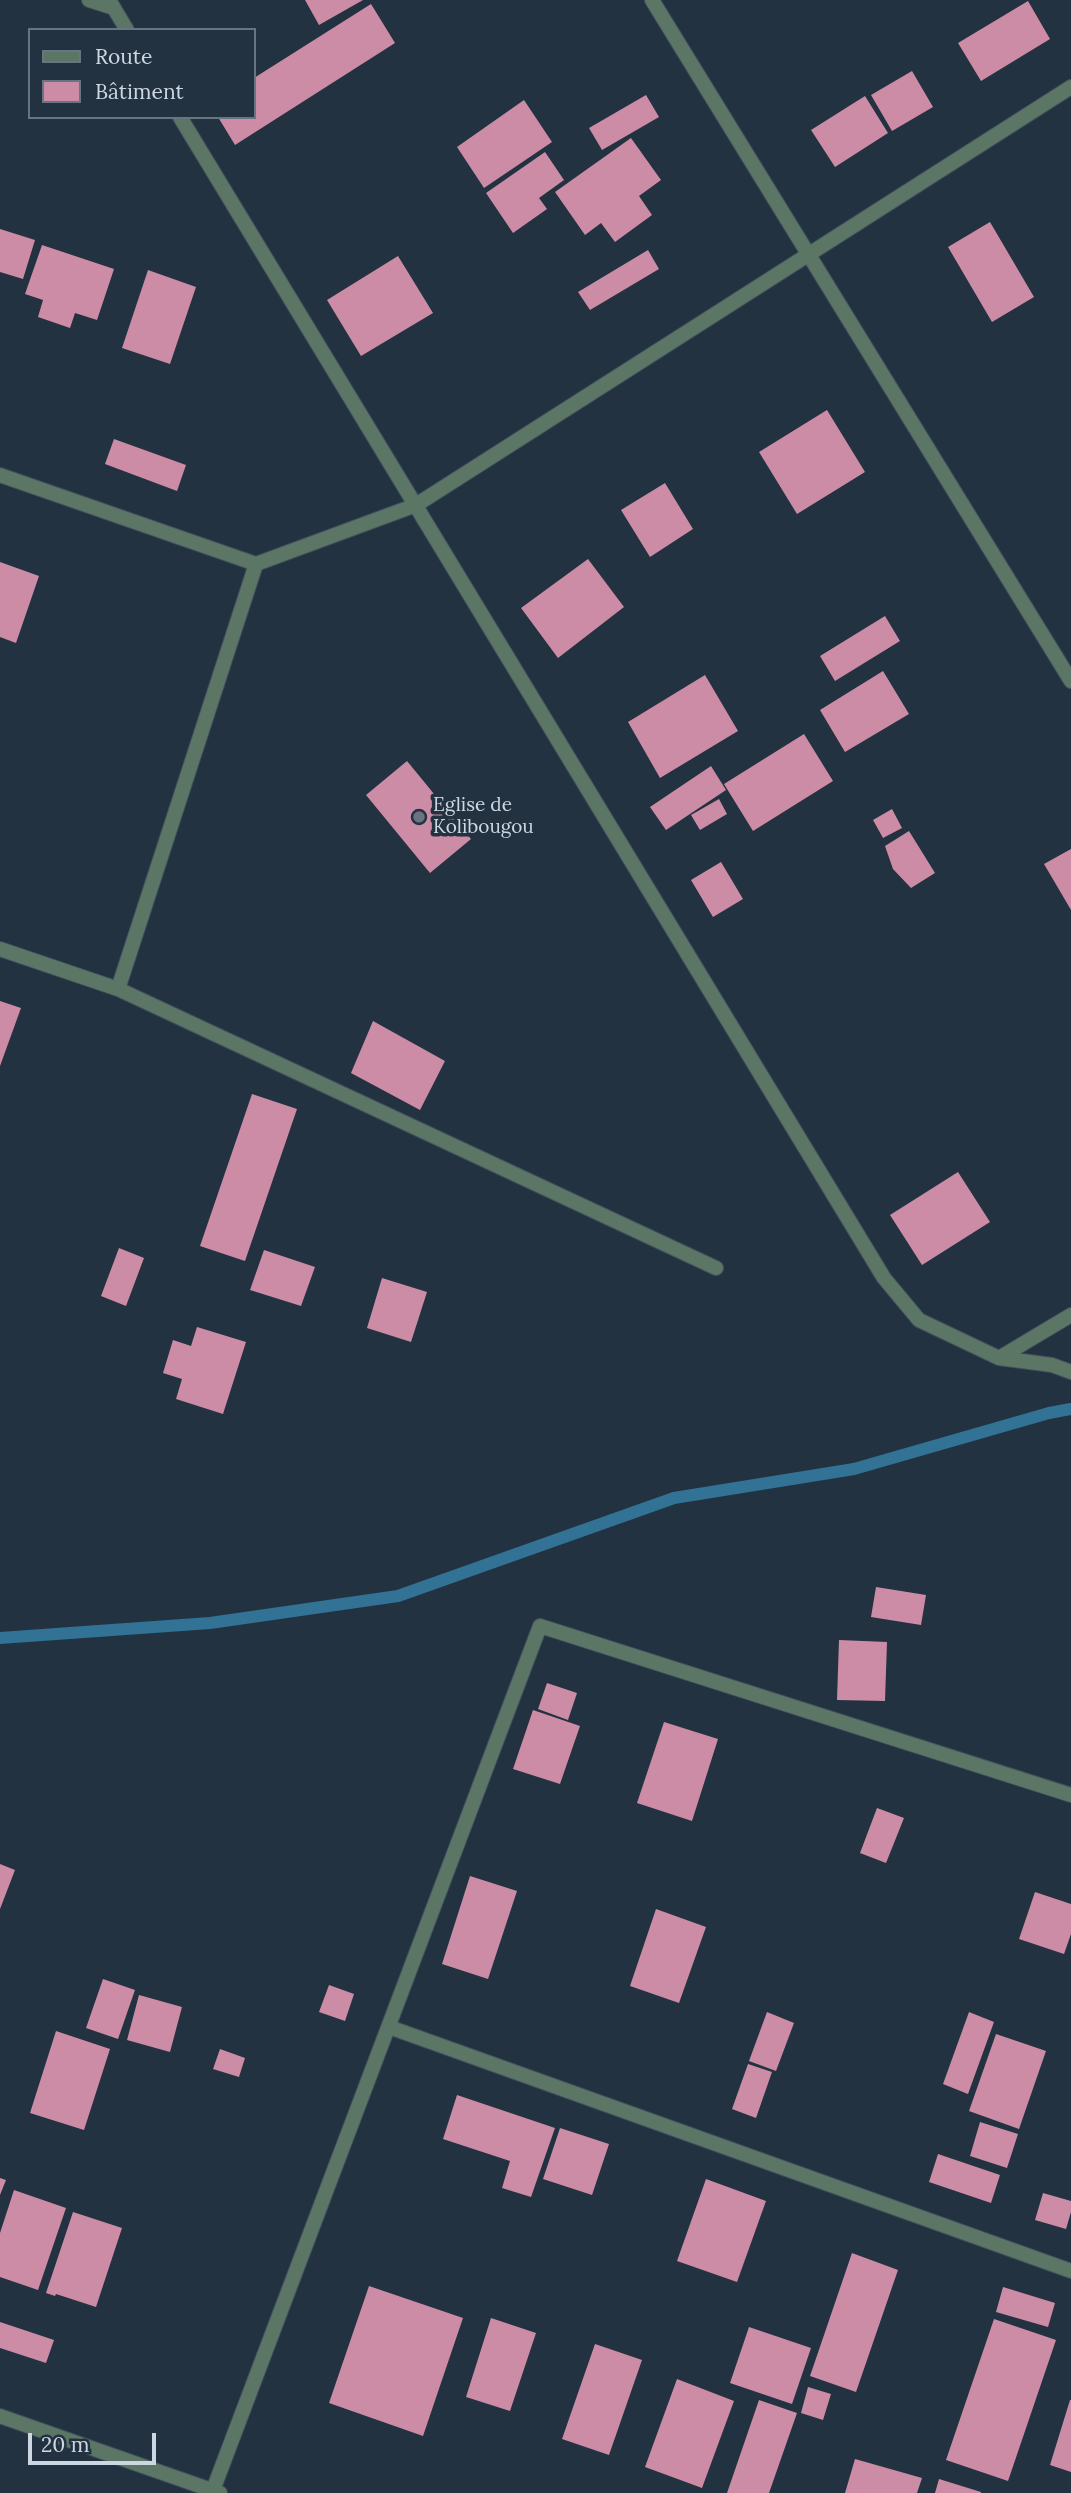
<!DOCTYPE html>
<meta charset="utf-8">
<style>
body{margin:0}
#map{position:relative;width:1071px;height:2493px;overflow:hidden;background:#233241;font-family:Lora,serif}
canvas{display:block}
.legend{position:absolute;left:28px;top:28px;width:228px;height:91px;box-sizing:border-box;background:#233241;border:2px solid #677481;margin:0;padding:9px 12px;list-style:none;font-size:21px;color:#cdd7e1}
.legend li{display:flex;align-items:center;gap:14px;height:35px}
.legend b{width:35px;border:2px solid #677481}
.scale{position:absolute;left:28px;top:2433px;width:128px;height:32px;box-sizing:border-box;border:4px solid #cdd7e1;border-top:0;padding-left:9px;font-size:21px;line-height:24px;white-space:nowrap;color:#cdd7e1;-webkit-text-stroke:5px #233241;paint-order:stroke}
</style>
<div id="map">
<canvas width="1071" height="2493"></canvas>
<ul class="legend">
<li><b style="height:9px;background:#5c7666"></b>Route</li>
<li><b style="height:19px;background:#cd8ca6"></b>Bâtiment</li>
</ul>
<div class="scale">20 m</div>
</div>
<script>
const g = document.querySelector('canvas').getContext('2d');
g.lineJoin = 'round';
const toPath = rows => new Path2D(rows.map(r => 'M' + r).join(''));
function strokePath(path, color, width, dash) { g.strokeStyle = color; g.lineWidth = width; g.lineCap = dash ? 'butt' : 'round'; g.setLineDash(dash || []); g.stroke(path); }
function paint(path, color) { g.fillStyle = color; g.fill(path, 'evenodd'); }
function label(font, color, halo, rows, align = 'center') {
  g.font = font + ' Lora,serif'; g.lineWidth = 7; g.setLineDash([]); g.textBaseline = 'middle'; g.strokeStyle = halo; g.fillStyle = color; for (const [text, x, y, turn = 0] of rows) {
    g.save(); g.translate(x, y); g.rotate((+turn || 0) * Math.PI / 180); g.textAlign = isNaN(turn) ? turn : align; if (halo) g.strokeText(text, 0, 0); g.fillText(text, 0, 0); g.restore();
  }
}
const stream = toPath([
 [0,1638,210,1623,398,1596,674,1498,854,1469,1049,1413,1071,1409]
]);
const building = toPath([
 [305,0,363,0,319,25],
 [1028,1,1050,39,981,81,958,43],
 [371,4,395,43,235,145,218,117,254,117,254,78],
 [912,71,933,107,892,131,871,95],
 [646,95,659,117,602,150,589,128],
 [865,96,888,133,835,167,811,130],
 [524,100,552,142,484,188,457,147],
 [631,138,661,180,639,196,652,215,615,242,601,223,585,235,555,192],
 [545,152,564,180,539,198,547,209,513,233,486,193],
 [990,222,1034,297,992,322,948,247],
 [0,229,35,240,23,279,0,272],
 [42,245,114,269,97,320,75,313,70,328,38,317,43,300,25,294],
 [648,250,659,269,590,310,578,292],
 [398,256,433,313,361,356,327,300],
 [148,270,196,287,170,364,122,348],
 [827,410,865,472,797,514,759,452],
 [114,439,186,465,177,491,105,464],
 [665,483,693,529,650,557,621,510],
 [588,559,624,607,558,658,521,608],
 [0,562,39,576,16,643,0,637],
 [885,616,900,641,835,681,820,656],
 [883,671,909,714,845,752,820,710],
 [705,675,738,731,660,778,628,722],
 [804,734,833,781,753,831,724,784],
 [407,761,471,839,430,873,366,795],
 [711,766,726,790,666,830,650,807],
 [719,799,727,814,700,830,691,815],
 [892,809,902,828,883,838,873,820],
 [909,831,935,873,911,888,893,869,885,846],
 [1071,849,1071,910,1044,864],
 [721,862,743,899,713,917,691,880],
 [0,1001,21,1008,0,1066],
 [373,1021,445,1061,420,1110,351,1073],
 [252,1094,297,1109,245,1261,200,1246],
 [958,1172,990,1222,922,1265,890,1215],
 [119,1248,144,1258,126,1306,101,1296],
 [264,1250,315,1267,301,1306,250,1290],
 [382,1278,427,1292,411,1342,367,1328],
 [197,1327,246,1342,223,1414,176,1399,182,1379,163,1373,173,1340,191,1346],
 [876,1587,926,1595,921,1625,871,1617],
 [839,1640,887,1642,885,1701,837,1700],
 [547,1683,577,1693,568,1720,538,1709],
 [533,1710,580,1726,560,1784,513,1769],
 [664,1722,718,1739,692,1821,637,1803],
 [877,1808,904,1818,886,1863,860,1853],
 [0,1864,15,1870,0,1909],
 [470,1876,517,1891,488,1979,442,1964],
 [1035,1892,1071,1904,1071,1934,1064,1954,1019,1939],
 [656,1909,706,1927,679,2003,630,1986],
 [103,1979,135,1990,118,2039,86,2028],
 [329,1985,354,1994,345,2021,319,2012],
 [139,1995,182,2007,170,2052,127,2040],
 [767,2012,794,2023,776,2071,749,2061],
 [969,2012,994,2022,968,2094,943,2084],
 [56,2031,110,2049,84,2130,30,2113],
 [996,2034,1046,2051,1019,2129,969,2111],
 [220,2049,245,2058,239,2077,213,2069],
 [748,2064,772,2072,756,2118,732,2109],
 [457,2095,555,2128,531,2197,502,2188,510,2161,443,2139],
 [980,2122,1018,2134,1007,2168,970,2156],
 [560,2128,609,2144,592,2195,543,2179],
 [938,2154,1000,2175,991,2203,929,2182],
 [0,2178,6,2180,0,2195],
 [706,2179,766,2201,737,2282,677,2261],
 [14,2190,66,2208,38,2290,0,2277,0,2233],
 [1043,2193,1071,2201,1071,2212,1066,2229,1035,2220],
 [73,2212,122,2228,96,2307,56,2294,55,2296,46,2293],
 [852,2253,898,2270,856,2392,810,2376],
 [369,2286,463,2318,423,2436,329,2403],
 [1003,2287,1055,2303,1048,2327,996,2312],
 [491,2318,536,2333,510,2411,466,2397],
 [994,2319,1056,2340,1008,2481,946,2460],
 [0,2322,54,2340,46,2363,0,2348],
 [749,2327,811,2348,792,2404,730,2383],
 [595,2344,642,2360,609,2455,562,2439],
 [677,2379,734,2401,702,2488,645,2467],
 [808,2387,831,2394,823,2420,801,2413],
 [759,2400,797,2413,769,2493,727,2493],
 [1070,2400,1071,2400,1071,2472,1050,2465],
 [855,2459,922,2478,917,2493,845,2493],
 [939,2479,981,2492,981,2493,935,2493]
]);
const street = toPath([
 [89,0,114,8],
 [109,0,127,30],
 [652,0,1071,681],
 [180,117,884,1278,919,1320,999,1358,1052,1365,1071,1372],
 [0,475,256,564,416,505,1071,87],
 [0,949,118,989,716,1268],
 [118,989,256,564],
 [999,1358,1071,1315],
 [389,2027,1071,2271],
 [0,2416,220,2493],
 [213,2490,540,1626,1071,1795]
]);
const markers = [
 [419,817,7,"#6b7280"]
];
const poiNames = [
 ["Eglise de",433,806],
 ["Kolibougou",433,828]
];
strokePath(stream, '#317295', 12);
paint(building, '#cd8ca6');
strokePath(street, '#42505e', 16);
strokePath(street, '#5c7666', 14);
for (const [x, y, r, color] of markers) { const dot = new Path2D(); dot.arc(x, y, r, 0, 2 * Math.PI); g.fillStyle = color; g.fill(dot); strokePath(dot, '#233241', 2.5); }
label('19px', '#cdd7e1', '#233241', poiNames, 'left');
</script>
